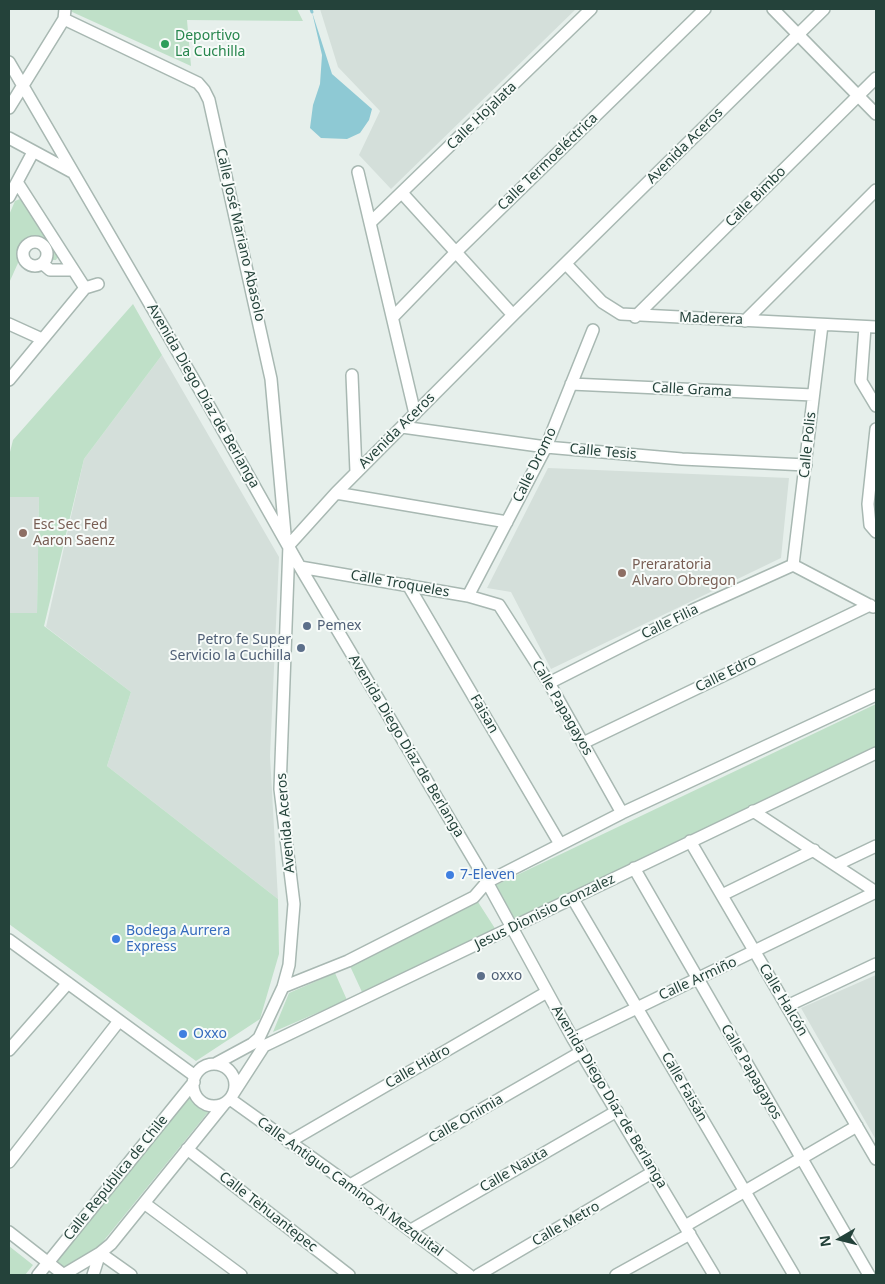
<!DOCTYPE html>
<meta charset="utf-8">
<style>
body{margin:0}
#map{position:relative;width:885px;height:1284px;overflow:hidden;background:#e6efeb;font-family:"Noto Sans",sans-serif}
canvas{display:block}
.frame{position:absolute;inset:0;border:10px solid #24423a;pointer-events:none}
.north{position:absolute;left:815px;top:1214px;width:50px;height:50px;-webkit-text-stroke:4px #f7fbf9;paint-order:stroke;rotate:262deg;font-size:14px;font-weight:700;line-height:20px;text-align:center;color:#24423a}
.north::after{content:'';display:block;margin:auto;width:18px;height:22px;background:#24423a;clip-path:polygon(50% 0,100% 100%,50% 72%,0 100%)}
</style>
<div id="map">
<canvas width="885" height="1284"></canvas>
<div class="frame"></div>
<div class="north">N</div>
</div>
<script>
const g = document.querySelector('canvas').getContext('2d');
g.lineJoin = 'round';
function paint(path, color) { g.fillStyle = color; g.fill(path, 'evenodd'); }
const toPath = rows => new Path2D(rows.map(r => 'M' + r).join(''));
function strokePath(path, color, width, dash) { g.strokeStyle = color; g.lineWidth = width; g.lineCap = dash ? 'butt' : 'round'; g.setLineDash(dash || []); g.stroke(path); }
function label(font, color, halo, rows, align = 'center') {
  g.font = font + ' "Noto Sans",sans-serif'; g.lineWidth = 4; g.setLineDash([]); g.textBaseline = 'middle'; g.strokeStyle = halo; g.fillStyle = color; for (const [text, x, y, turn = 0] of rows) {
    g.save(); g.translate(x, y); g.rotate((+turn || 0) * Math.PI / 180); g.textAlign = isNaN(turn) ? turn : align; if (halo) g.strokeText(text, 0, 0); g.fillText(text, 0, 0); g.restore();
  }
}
const built = toPath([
 [320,9,576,9,391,189,359,155,380,111,338,67],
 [162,355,279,557,270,756,278,899,107,766,131,692,46,627,84,459],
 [548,468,789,478,781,558,551,669,511,592,487,588],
 [9,497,39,497,37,613,9,613],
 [876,975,876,1140,801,1008]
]);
const green = toPath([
 [70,9,297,9,303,21,187,20,191,66,70,11],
 [20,199,27,202,59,255,56,260,48,260,48,250,45,243,33,239,26,241,19,250,21,263,18,263,9,283,9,215,15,201],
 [133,304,162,355,84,459,44,626,131,692,107,766,278,899,279,954,260,1019,196,1061,9,924,9,613,37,613,39,497,9,497,9,456,13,440],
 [876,704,876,747,515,920,496,885],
 [478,902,496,930,362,992,350,966],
 [335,973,347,1000,273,1032,289,993],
 [188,1097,209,1111,93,1254,61,1268,56,1263,131,1166],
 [9,1246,33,1265,25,1275,9,1275]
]);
const water = toPath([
 [312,12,332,74,372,109,369,120,360,133,347,139,321,138,310,128,313,105,320,84,322,55]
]);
const stream = toPath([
 [311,9,312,12]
]);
const minor = toPath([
 [773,9,876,114],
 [64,19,198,83,204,90,209,100,271,379,285,534],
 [9,62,208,404,300,567,487,882,573,1039,714,1275],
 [9,108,64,19,65,9],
 [9,138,72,172],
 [358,172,415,414],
 [17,182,85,288],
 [402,193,513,315],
 [9,197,33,152],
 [371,222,591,9],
 '23 254a12 12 0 1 1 24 0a12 12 0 1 1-24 0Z',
 [43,264,50,270,73,270],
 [566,264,602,302,621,314,876,327],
 [394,316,456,252,705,9],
 [635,317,876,78],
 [745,321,876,190],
 [9,324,42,339],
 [865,327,861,381,876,406],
 [352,375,356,472],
 [9,380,85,288,98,284],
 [571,384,813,395],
 [402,427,546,447,682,459,806,465],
 [876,429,868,504,870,525,876,532],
 [336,493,507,522],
 [793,565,822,325],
 [793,565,873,607],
 [300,567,468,596,499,605,549,683,622,813],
 [408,585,560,844],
 [468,596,546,447,593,330],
 [549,683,693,610,793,565],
 [583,743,870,605],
 [753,811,876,892],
 [690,841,876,1159],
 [836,865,876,846],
 [634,868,869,1275],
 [722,895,814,850],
 [573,899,794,1275],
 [9,940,195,1076],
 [283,987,348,961,474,897,487,882,622,813,876,695],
 [787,1006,876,964],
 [573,1039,876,892],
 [9,1050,68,983],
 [215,1064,252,1044,259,1038,283,987,289,965,294,904,280,789,289,545,336,493,513,315,824,9],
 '193 1085a21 21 0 1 1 42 0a21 21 0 1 1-42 0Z',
 [233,1094,264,1046,876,753],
 [230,1099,350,1185,469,1275],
 [289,1142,547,992],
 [187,1149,349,1275],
 [9,1162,119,1021],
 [350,1185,581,1052],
 [144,1203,241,1275],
 [685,1226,857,1126],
 [411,1230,617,1111],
 [9,1232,64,1275],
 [100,1253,131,1275],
 [38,1275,194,1082],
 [63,1275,100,1253,111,1244,224,1104],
 [93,1275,100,1253],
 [478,1275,653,1172],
 [616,1275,690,1234]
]);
const markers = [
 [165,44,5,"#2e9e5b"],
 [23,533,5,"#8d6e63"],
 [622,573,5,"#8d6e63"],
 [307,626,5,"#5c6f8a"],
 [301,648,5,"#5c6f8a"],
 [450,875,5,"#3f7fe0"],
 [116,939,5,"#3f7fe0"],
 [481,976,5,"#5c6f8a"],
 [183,1034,5,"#3f7fe0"]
];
const leisureNames = [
 ["Deportivo",175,36],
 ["La Cuchilla",175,52]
];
const streetNames = [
 ["Calle Hojalata",482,116,-44],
 ["Avenida Aceros",685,146,-45],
 ["Calle Termoeléctrica",548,162,-44],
 ["Calle Bimbo",756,197,-45],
 ["Calle José Mariano Abasolo",240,235,77],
 ["Maderera",711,319,2],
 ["Calle Grama",692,390,3],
 ["Avenida Diego Díaz de Berlanga",203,396,60],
 ["Avenida Aceros",397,431,-45],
 ["Calle Polis",808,445,-84],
 ["Calle Tesis",603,452,5],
 ["Calle Dromo",535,465,-64],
 ["Calle Troqueles",400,584,10],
 ["Calle Filia",670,622,-26],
 ["Calle Edro",726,674,-26],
 ["Calle Papagayos",562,708,60],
 ["Faisan",484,714,60],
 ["Avenida Diego Díaz de Berlanga",406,746,59],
 ["Avenida Aceros",286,823,-95],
 ["Jesus Dionisio Gonzalez",545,912,-26],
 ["Calle Armiño",698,979,-25],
 ["Calle Halcón",783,1000,59],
 ["Calle Hidro",418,1067,-30],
 ["Calle Papagayos",751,1072,60],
 ["Calle Faisán",684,1087,60],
 ["Avenida Diego Díaz de Berlanga",609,1097,59],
 ["Calle Onimia",466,1119,-30],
 ["Calle Nauta",514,1170,-30],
 ["Calle República de Chile",116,1178,-51],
 ["Calle Antiguo Camino Al Mezquital",350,1187,36],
 ["Calle Tehuantepec",268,1212,38],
 ["Calle Metro",566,1224,-30]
];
const educationNames = [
 ["Esc Sec Fed",33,525],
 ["Aaron Saenz",33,541],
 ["Preraratoria",632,565],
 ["Alvaro Obregon",632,581]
];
const serviceNames = [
 ["Pemex",317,626],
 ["Petro fe Super",291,640,"right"],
 ["Servicio la Cuchilla",291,656,"right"],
 ["oxxo",491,976]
];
const shopNames = [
 ["7-Eleven",460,875],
 ["Bodega Aurrera",126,931],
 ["Express",126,947],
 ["Oxxo",193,1034]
];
paint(built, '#d4dfda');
paint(green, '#bfe0c8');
paint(water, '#8ec9d4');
strokePath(stream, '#8ec9d4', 3);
strokePath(minor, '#a8b8b2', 14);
strokePath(minor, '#fff', 11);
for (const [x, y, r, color] of markers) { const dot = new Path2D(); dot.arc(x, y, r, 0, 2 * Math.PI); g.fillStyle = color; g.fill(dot); strokePath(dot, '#f7fbf9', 2); }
label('14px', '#27864d', '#f7fbf9', leisureNames, 'left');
label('14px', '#24423a', '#f7fbf9', streetNames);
label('14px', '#785e54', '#f7fbf9', educationNames, 'left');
label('14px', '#4e5e75', '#f7fbf9', serviceNames, 'left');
label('14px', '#366cbe', '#f7fbf9', shopNames, 'left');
</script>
